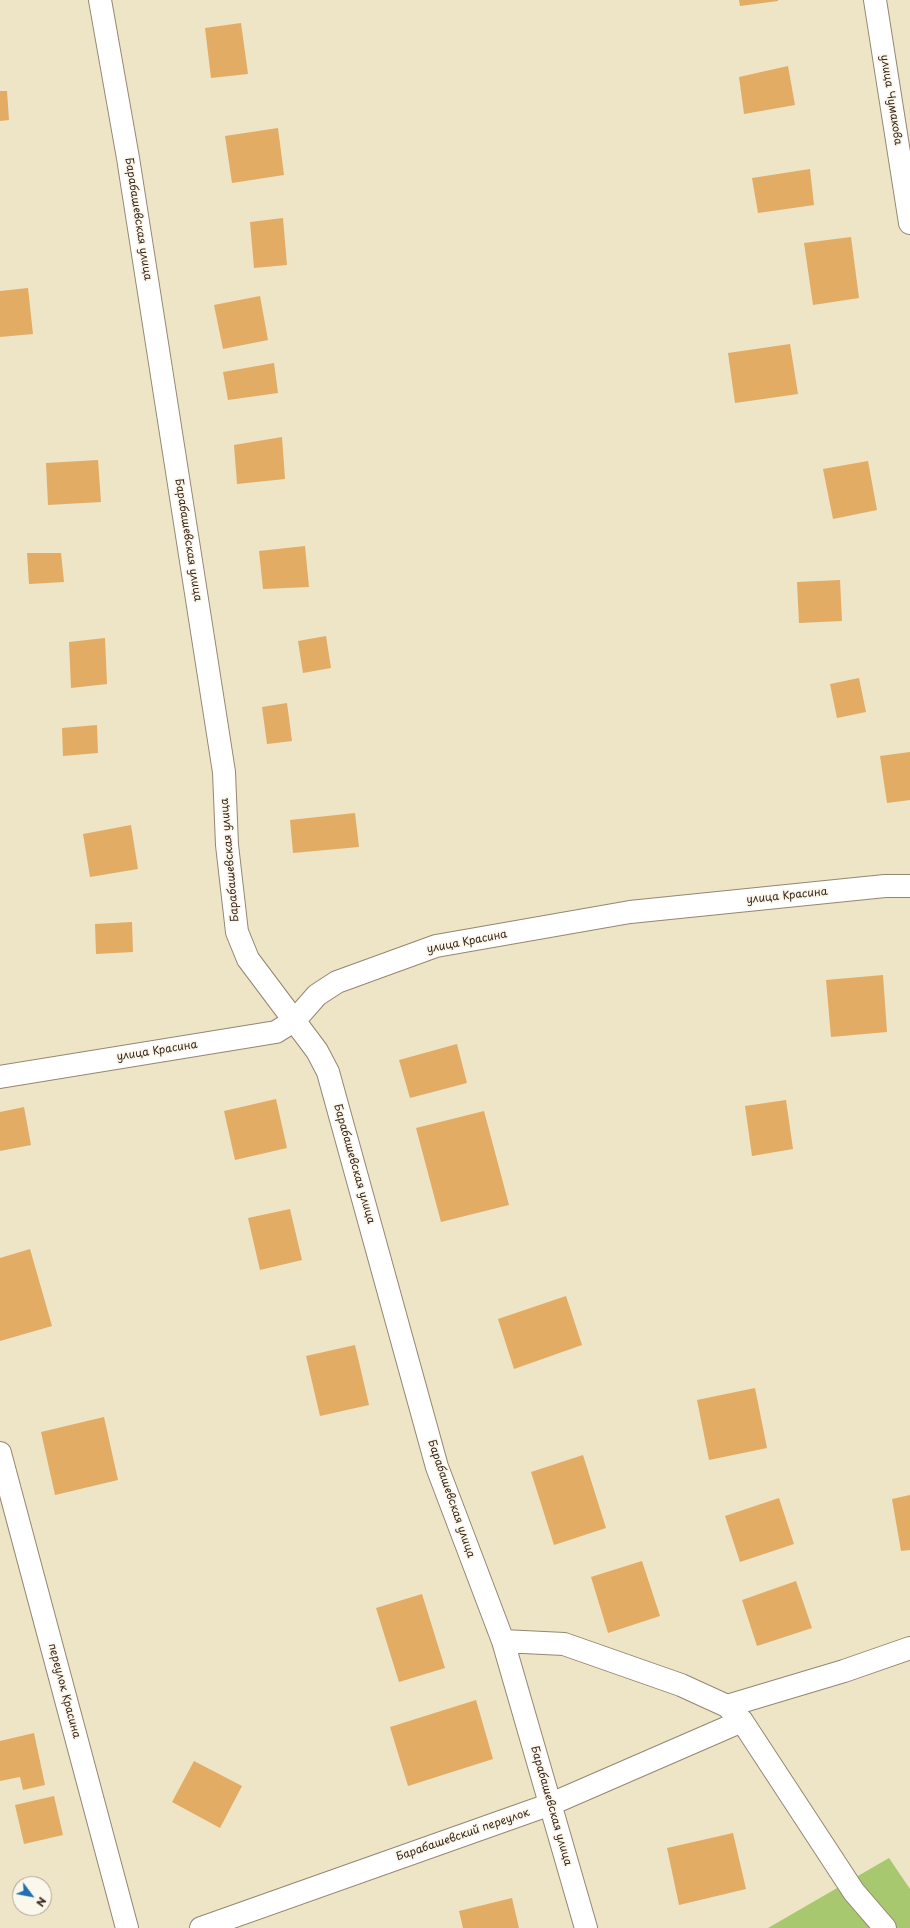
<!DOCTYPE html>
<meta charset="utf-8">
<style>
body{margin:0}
#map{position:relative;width:910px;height:1928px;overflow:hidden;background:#eee4c6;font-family:"Playpen Sans",sans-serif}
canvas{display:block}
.north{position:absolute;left:12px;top:1876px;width:40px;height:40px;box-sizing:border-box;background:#fbf7ec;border:1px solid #aea59a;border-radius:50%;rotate:122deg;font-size:11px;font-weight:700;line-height:16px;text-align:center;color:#3b2a1e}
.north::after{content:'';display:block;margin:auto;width:14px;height:18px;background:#1f6fb2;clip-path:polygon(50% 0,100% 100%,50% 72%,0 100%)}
</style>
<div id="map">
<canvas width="910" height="1928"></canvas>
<div class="north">N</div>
</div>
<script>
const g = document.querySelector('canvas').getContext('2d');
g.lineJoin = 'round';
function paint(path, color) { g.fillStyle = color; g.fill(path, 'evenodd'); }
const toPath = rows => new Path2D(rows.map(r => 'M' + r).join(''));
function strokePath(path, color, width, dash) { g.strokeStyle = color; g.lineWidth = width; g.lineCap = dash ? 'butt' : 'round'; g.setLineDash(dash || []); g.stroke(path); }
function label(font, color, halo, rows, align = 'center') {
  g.font = font + ' "Playpen Sans",sans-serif'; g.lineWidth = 3.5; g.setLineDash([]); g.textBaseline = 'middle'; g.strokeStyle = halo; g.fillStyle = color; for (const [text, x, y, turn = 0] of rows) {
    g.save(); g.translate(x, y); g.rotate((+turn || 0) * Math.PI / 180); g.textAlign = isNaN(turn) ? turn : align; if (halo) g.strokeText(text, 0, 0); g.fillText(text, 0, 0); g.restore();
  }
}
const green = toPath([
 [889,1858,910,1889,910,1928,768,1928]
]);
const building = toPath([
 [739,0,778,0,778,1,740,6],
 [241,23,248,74,211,78,205,28],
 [788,66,795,105,744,114,739,77],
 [0,91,7,91,9,120,0,121],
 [278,128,284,175,232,183,225,136],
 [810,169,814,205,758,213,752,178],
 [283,218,287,265,254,268,250,222],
 [851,237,859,298,813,305,804,243],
 [28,288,33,334,0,337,0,291],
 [260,296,268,340,223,349,214,305],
 [790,344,798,394,735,403,728,353],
 [274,363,278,393,228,400,223,372],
 [282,437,285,479,237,484,234,445],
 [98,460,101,502,48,505,46,463],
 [868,461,877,510,833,519,823,469],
 [305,546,309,587,263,589,259,551],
 [27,553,61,553,64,582,29,584],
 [840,580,842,621,799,623,797,582],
 [326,636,331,668,303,673,298,641],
 [105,638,107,684,71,688,69,642],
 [859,678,866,712,837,718,830,684],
 [287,703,292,741,267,744,262,707],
 [97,725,98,753,63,756,62,728],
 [910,752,910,800,887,803,880,756],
 [355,813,359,847,293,853,290,820],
 [131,825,138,869,90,877,83,834],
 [132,922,133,952,96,954,95,924],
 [883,975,887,1032,831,1037,826,980],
 [457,1044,467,1083,410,1098,399,1060],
 [276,1099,287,1148,235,1160,224,1111],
 [786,1100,793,1149,752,1156,745,1106],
 [24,1107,31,1145,0,1151,0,1112],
 [484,1111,509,1205,441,1222,416,1128],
 [290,1209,302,1260,260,1270,248,1218],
 [30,1249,52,1326,0,1341,0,1258],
 [566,1296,582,1345,514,1369,498,1319],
 [355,1345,369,1405,320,1416,306,1356],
 [755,1388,767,1448,709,1460,697,1400],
 [104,1417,118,1480,55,1495,41,1432],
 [583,1455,606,1528,554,1545,531,1472],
 [910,1495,910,1550,901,1551,892,1499],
 [779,1498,794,1544,740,1562,725,1516],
 [642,1561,660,1616,608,1633,591,1577],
 [796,1581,812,1628,757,1646,742,1600],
 [422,1594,445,1668,399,1682,376,1608],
 [476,1700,493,1759,408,1786,390,1727],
 [34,1733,45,1785,23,1790,20,1777,0,1781,0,1741],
 [194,1761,242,1786,220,1828,172,1802],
 [54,1796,63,1835,24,1844,15,1805],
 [733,1833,746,1889,679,1905,667,1848],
 [512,1898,519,1928,463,1928,459,1911]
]);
const minor = toPath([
 [100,0,128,158,224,772,227,845,237,932,248,959,317,1051,328,1072,437,1467,503,1641,586,1928],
 [875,0,910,223],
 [0,1077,276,1032,295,1020,317,995,337,982,436,946,630,912,885,886,910,886],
 [0,1453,127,1928],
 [503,1641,564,1644,681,1685,727,1706,742,1721,854,1892,885,1928],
 [727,1706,844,1671,910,1648],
 [201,1928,551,1804,742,1721]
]);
const streetNames = [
 ["улица Чумакова",891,100,81],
 ["Барабашевская улица",138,219,81],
 ["Барабашевская улица",188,540,81],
 ["Барабашевская улица",230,860,-95],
 ["улица Красина",787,896,-6],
 ["улица Красина",467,942,-11],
 ["улица Красина",157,1051,-9],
 ["Барабашевская улица",354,1164,74],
 ["Барабашевская улица",451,1499,71],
 ["переулок Красина",64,1691,75],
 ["Барабашевская улица",551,1806,74],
 ["Барабашевский переулок",463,1835,-19]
];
paint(green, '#a8c870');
paint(building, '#e2ac65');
strokePath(minor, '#948772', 24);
strokePath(minor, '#fff', 22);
label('11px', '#3b2a1e', '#fbf7ec', streetNames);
</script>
